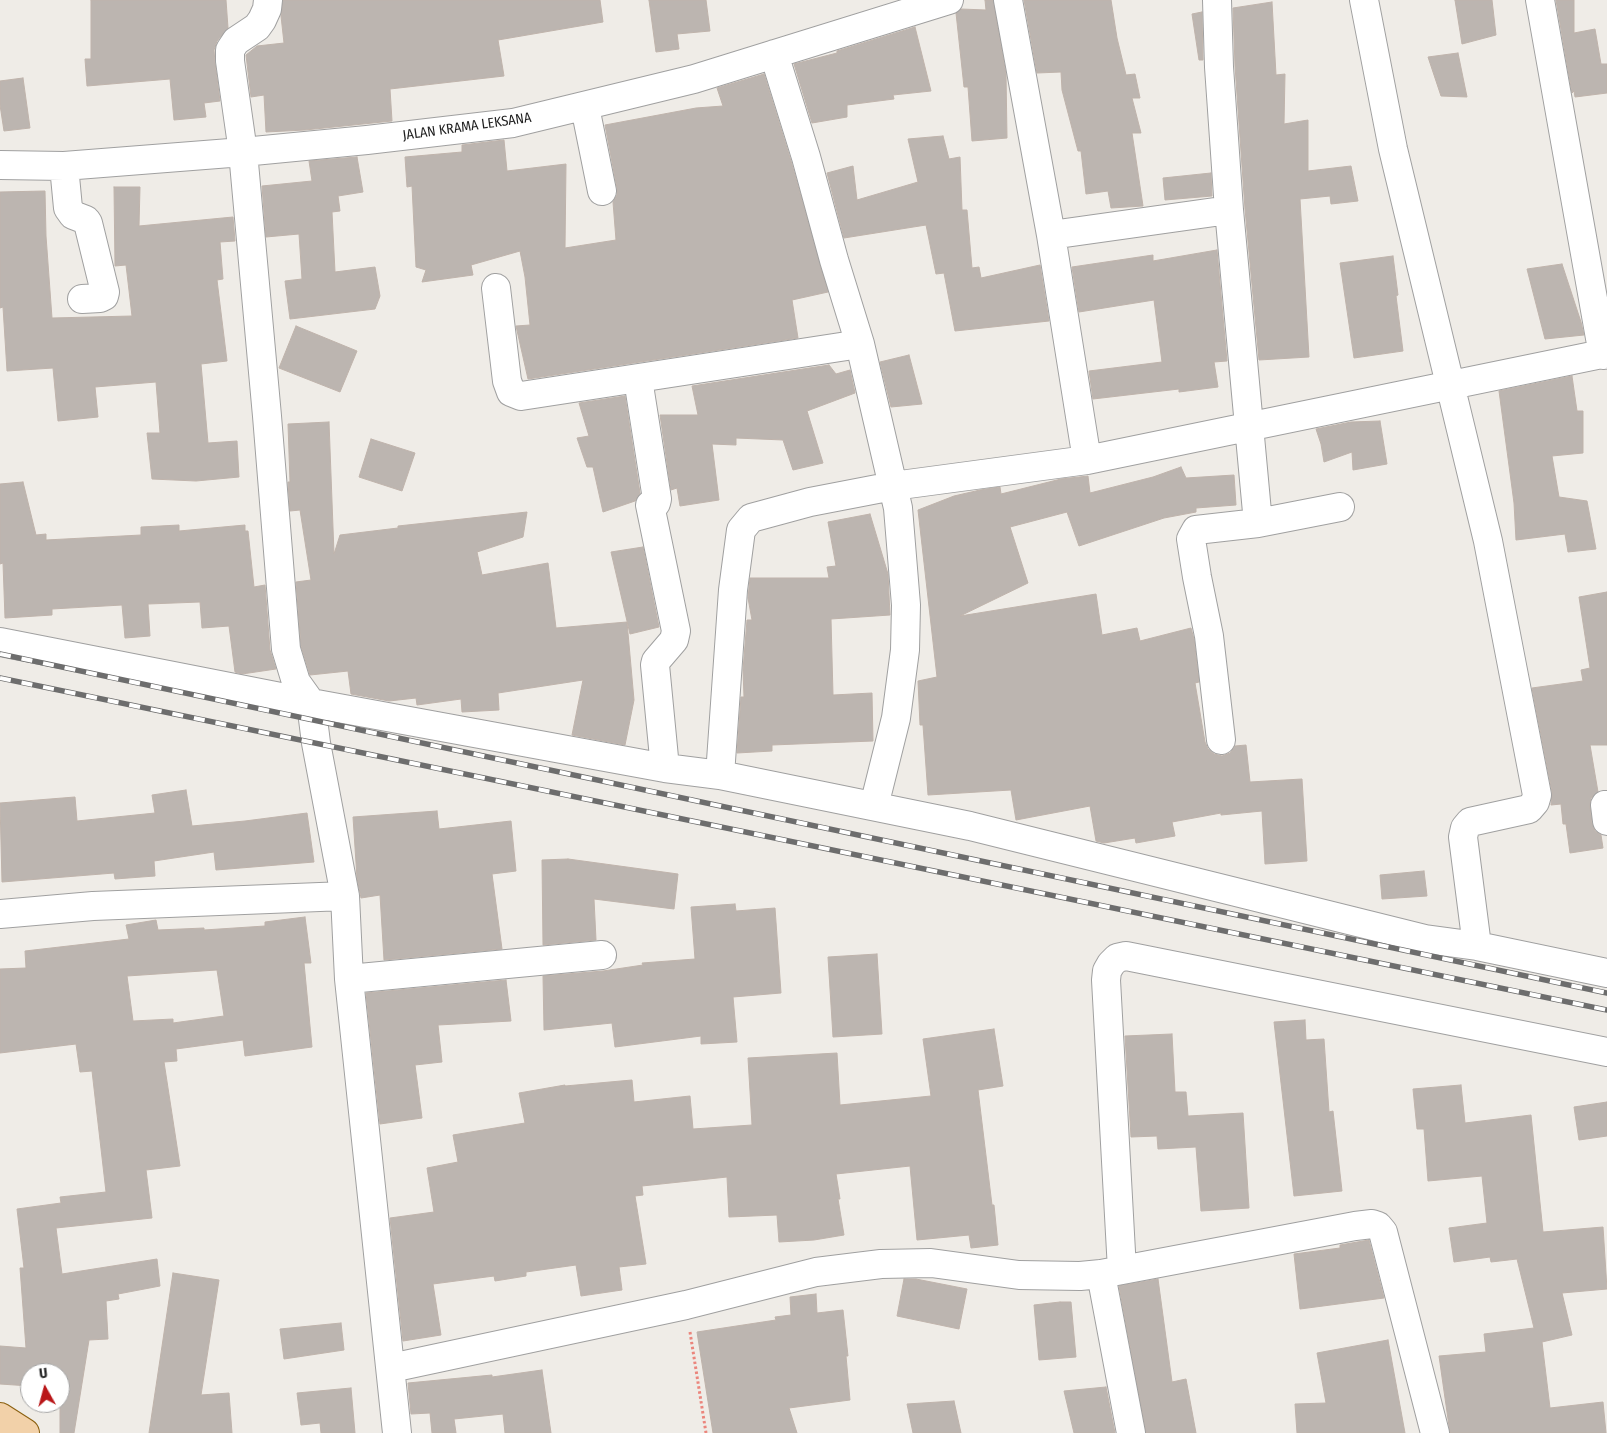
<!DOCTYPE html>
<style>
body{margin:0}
#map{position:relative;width:1607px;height:1433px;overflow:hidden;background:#efece7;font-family:"Fira Sans Condensed",sans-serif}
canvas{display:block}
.north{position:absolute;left:20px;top:1363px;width:50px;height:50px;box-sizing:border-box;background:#fff;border:1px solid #a5a5a5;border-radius:50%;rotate:353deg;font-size:14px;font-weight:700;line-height:20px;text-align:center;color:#1f1f1f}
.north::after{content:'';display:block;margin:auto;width:18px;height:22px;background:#b91618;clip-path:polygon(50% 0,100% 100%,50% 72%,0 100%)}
</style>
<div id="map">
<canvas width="1607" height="1433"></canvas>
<div class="north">U</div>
</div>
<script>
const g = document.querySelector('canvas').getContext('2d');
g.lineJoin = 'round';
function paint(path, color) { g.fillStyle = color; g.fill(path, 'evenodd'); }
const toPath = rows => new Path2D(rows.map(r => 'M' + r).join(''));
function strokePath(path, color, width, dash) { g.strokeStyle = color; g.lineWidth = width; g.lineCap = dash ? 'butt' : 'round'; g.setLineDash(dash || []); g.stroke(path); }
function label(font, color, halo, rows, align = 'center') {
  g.font = font + ' "Fira Sans Condensed",sans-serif'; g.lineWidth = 4; g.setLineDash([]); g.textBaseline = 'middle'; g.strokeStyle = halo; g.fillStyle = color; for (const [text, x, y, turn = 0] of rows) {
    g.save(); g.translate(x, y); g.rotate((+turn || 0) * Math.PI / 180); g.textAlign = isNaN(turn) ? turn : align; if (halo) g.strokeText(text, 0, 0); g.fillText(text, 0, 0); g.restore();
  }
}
const building = toPath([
 [91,0,226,0,228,28,217,41,214,50,215,63,220,101,204,103,206,117,174,120,170,79,87,86,85,59,91,59,91,0],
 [283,0,600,0,603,22,498,40,504,76,390,89,392,121,305,130,266,132,264,95,251,97,246,55,257,46,284,43,281,16,283,0],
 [649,0,706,0,710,31,677,34,679,49,656,52,649,0],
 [985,0,993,0,1006,74,1007,138,972,141,968,87,964,87,956,13,961,9,986,10,985,0],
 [1024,0,1111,0,1117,38,1126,75,1135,74,1140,98,1132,98,1141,133,1132,133,1143,206,1111,208,1108,191,1086,194,1081,151,1078,151,1062,90,1061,72,1037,73,1024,0],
 [1455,0,1492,0,1496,35,1462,44,1455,0],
 [1556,0,1574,0,1574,33,1595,29,1601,64,1607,64,1607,93,1575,97,1574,91,1572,93,1556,0],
 [1272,2,1276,75,1285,74,1284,124,1308,120,1308,171,1351,166,1358,201,1331,204,1330,196,1300,199,1309,357,1259,360,1245,209,1235,66,1233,8,1272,2],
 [1202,12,1203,60,1199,60,1192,14,1202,12],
 [915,27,931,91,893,95,894,99,847,105,847,117,812,123,794,64,837,53,837,51,915,27],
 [1458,53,1467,97,1441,96,1428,57,1458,53],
 [764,74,791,161,828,292,792,300,798,338,528,379,516,326,530,325,525,277,520,251,471,265,473,275,422,282,426,270,416,267,412,186,407,187,405,157,462,152,462,145,504,140,507,171,566,164,565,248,616,240,613,202,617,195,617,188,605,125,696,108,723,106,717,88,764,74],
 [23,78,30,128,4,131,0,105,0,81,23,78],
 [943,136,949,159,960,157,962,210,967,210,972,268,979,267,981,278,1040,265,1049,321,955,331,944,273,936,274,926,225,844,238,827,173,853,166,857,200,918,182,908,139,943,136],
 [357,157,363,192,338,196,340,211,332,212,335,272,375,267,380,296,375,309,290,319,285,281,302,279,299,234,266,237,262,186,312,181,309,161,357,157],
 [1211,173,1212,196,1165,200,1163,178,1211,173],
 [114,187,140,187,139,226,233,217,235,241,220,242,223,279,217,280,227,361,201,364,208,443,237,441,239,477,196,481,152,479,147,433,160,433,156,382,95,387,98,417,58,421,53,368,7,371,3,307,0,308,0,192,45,191,46,236,52,318,132,316,126,265,115,266,114,187],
 [1217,250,1227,361,1214,362,1218,387,1179,392,1179,389,1093,399,1089,371,1162,362,1154,300,1079,312,1072,267,1153,255,1153,261,1217,250],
 [1393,256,1398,295,1396,296,1403,351,1354,358,1340,263,1393,256],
 [1562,264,1581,322,1584,335,1545,339,1527,269,1562,264],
 [296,326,357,351,340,392,279,368,296,326],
 [909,355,922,404,891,407,880,362,909,355],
 [829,365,836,374,850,370,855,393,807,411,823,463,793,470,783,440,736,438,736,445,712,444,719,500,680,506,677,488,671,490,660,415,698,415,692,386,829,365],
 [1572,376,1577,411,1583,411,1583,453,1552,456,1559,497,1587,501,1596,549,1568,552,1565,534,1516,540,1514,503,1499,391,1572,376],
 [625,396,640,493,635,501,603,512,593,467,587,467,577,438,589,436,579,403,625,396],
 [1380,421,1387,464,1353,470,1352,452,1324,462,1321,444,1316,429,1351,422,1380,421],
 [329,422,334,554,340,535,398,528,398,526,527,512,523,537,477,552,482,575,548,563,556,628,627,622,634,700,625,745,572,735,583,680,498,693,499,710,462,712,461,699,417,705,416,698,389,701,351,694,348,671,310,675,301,646,296,582,311,580,300,510,290,511,288,482,290,482,288,424,329,422],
 [371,439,415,453,402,491,359,477,371,439],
 [1181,467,1186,478,1234,475,1236,505,1196,508,1196,512,1164,518,1079,546,1067,512,1010,527,1028,583,960,616,1096,594,1102,635,1137,628,1140,641,1191,628,1194,639,1199,682,1195,683,1205,742,1208,749,1214,754,1222,756,1230,753,1235,746,1246,745,1250,782,1302,779,1307,861,1265,864,1262,811,1221,815,1221,813,1172,822,1175,836,1136,843,1135,838,1104,843,1096,841,1090,806,1016,820,1011,790,928,795,923,725,920,725,918,681,937,677,918,510,954,496,980,490,1000,487,1001,494,1061,479,1088,476,1090,493,1153,477,1181,467],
 [23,482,36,535,46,534,46,540,141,535,141,527,179,525,179,531,245,525,245,531,248,531,254,587,265,585,270,650,276,669,242,674,235,672,229,626,202,628,200,602,148,604,150,636,125,638,122,605,52,609,52,615,5,618,3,563,0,564,0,484,23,482],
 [870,514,888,574,890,615,831,619,833,695,872,693,873,741,772,745,772,751,737,753,741,697,744,697,743,670,747,620,752,620,748,598,750,578,829,578,827,567,836,566,828,522,870,514],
 [643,547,659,627,630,634,611,552,643,547],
 [1607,592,1607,745,1590,745,1598,792,1591,798,1590,807,1592,823,1595,831,1601,835,1603,848,1570,853,1566,824,1563,824,1561,804,1551,805,1552,792,1532,688,1583,681,1581,670,1590,668,1579,597,1607,592],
 [186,790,192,826,245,821,307,813,314,862,216,870,214,852,154,861,155,876,115,879,114,873,2,882,0,803,75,797,77,821,155,813,152,795,186,790],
 [437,811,439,829,511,821,516,871,492,874,502,949,384,960,380,895,361,898,357,878,353,817,437,811],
 [568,859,678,874,674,909,594,899,596,940,543,945,542,860,568,859],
 [1424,871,1427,896,1382,899,1380,875,1424,871],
 [735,904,736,911,775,908,781,993,733,997,737,1042,701,1044,701,1036,615,1047,612,1023,544,1030,543,976,603,971,643,965,642,963,695,959,691,907,735,904],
 [305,917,311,963,304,963,312,1047,245,1056,243,1040,176,1049,177,1061,164,1062,180,1166,146,1170,152,1218,56,1228,62,1274,157,1259,160,1286,118,1294,119,1299,106,1301,108,1339,89,1340,74,1433,60,1433,60,1373,30,1373,30,1386,0,1384,0,1346,26,1348,20,1268,24,1268,17,1209,61,1203,60,1197,106,1192,92,1071,80,1072,76,1044,0,1053,0,969,26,968,25,951,129,939,126,925,156,920,158,930,204,928,204,930,265,926,265,922,305,917],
 [217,970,224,1016,173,1023,173,1019,133,1021,127,976,217,970],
 [877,954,882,1034,833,1037,828,957,877,954],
 [506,980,511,1021,438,1025,442,1062,415,1065,422,1118,380,1124,366,993,506,980],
 [1305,1020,1306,1040,1324,1039,1329,1112,1333,1111,1342,1191,1294,1196,1274,1022,1305,1020],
 [994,1029,1003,1086,978,1090,992,1205,994,1205,998,1245,971,1248,969,1235,917,1240,910,1166,836,1174,840,1199,838,1199,844,1235,814,1240,779,1242,777,1215,729,1217,727,1177,642,1186,643,1195,635,1196,646,1264,619,1267,622,1290,581,1296,576,1265,526,1272,526,1276,495,1281,494,1276,433,1284,441,1335,403,1341,390,1218,434,1212,427,1168,458,1162,453,1135,525,1123,519,1093,565,1085,565,1086,632,1080,634,1102,690,1096,693,1129,752,1125,748,1058,837,1053,840,1105,931,1096,923,1039,994,1029],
 [1172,1034,1175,1092,1186,1092,1188,1116,1243,1113,1249,1208,1201,1211,1196,1147,1158,1149,1157,1136,1131,1137,1125,1036,1172,1034],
 [1461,1085,1465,1123,1531,1115,1543,1232,1603,1227,1607,1289,1562,1293,1572,1335,1542,1342,1550,1408,1603,1402,1606,1433,1450,1433,1439,1356,1486,1352,1484,1334,1534,1328,1517,1259,1491,1262,1490,1257,1454,1262,1449,1228,1487,1223,1482,1176,1428,1181,1424,1129,1417,1129,1413,1089,1461,1085],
 [1607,1102,1607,1136,1579,1140,1574,1107,1607,1102],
 [1369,1240,1384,1298,1300,1309,1294,1254,1340,1248,1340,1245,1369,1240],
 [173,1273,219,1280,201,1395,229,1393,232,1433,149,1433,173,1273],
 [904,1279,916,1279,967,1289,959,1329,897,1316,904,1279],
 [1158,1279,1172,1382,1186,1379,1196,1433,1146,1433,1119,1286,1158,1279],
 [816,1294,817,1313,843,1310,848,1356,846,1356,850,1400,789,1408,797,1433,713,1433,697,1332,776,1320,775,1317,791,1315,790,1297,816,1294],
 [1060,1302,1071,1302,1076,1357,1039,1360,1034,1305,1060,1302],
 [341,1323,344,1350,284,1359,280,1329,341,1323],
 [1388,1340,1405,1433,1297,1433,1295,1404,1326,1403,1317,1353,1388,1340],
 [542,1370,551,1433,505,1433,503,1414,454,1419,456,1433,432,1433,430,1413,411,1414,408,1383,492,1375,492,1377,542,1370],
 [1106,1387,1115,1433,1074,1433,1064,1391,1106,1387],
 [351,1388,355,1433,321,1433,320,1423,301,1425,297,1393,351,1388],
 [954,1401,961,1433,913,1433,907,1404,954,1401]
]);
const path = toPath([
 [690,1332,706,1433]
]);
const minor = toPath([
 [268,0,267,9,262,20,257,27,236,41,230,50,230,61,243,152,267,416,286,649,296,682,311,703,316,743,345,896,349,979,397,1433],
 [1008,0,1051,235,1087,460],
 [1217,0,1219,67,1229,210,1258,523],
 [1364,0,1393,149,1488,541,1537,795,1535,802,1529,809,1470,822,1465,828,1463,837,1477,946],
 [1540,0,1603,355],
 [585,107,602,191],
 [0,165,64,166,243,152,367,140,513,123,694,79,949,0],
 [64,166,68,208,73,215,86,220,88,223,105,292,104,296,100,298,82,299],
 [1051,235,1229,210],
 [496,288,507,381,511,392,521,396,860,344,834,260,806,157,774,54],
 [860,344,898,508,906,605,905,650,896,718,874,806],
 [638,379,657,499,656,503,650,505,676,631,674,640,656,661,655,665,665,768],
 [0,642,311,703,665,768,720,775,970,826,1425,939,1477,946,1607,973],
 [1221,740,1209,636,1197,577,1191,539,1196,530,1258,523,1340,507],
 [720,775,733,590,741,530,751,518,810,502,893,486,1087,460,1607,353],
 [1605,805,1607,821],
 [0,914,93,906,345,896],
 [349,979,602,955],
 [1122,1270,1106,980,1107,971,1111,964,1117,958,1126,956,1607,1052],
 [1101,1274,1131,1433],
 [391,1368,686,1305,816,1272,881,1264,931,1263,1019,1275,1080,1276,1101,1274,1355,1226,1372,1224,1378,1226,1383,1232,1435,1433]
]);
const major = toPath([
 [0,1417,25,1433]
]);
const rail = toPath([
 [0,654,1607,993],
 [0,678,1607,1010]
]);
const streetNames = [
 ["JALAN KRAMA LEKSANA",467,127,-8]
];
paint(building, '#bcb5b0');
strokePath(building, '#bfb3ab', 1);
strokePath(minor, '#a0a0a0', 30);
strokePath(major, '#8b6010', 30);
strokePath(path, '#eb857c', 3, [2.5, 2.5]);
strokePath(minor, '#fff', 28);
strokePath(major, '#f2d1a9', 28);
strokePath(rail, '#6d6d6d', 5.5);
strokePath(rail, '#fff', 4, [11]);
label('14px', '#1f1f1f', '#fff', streetNames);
</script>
